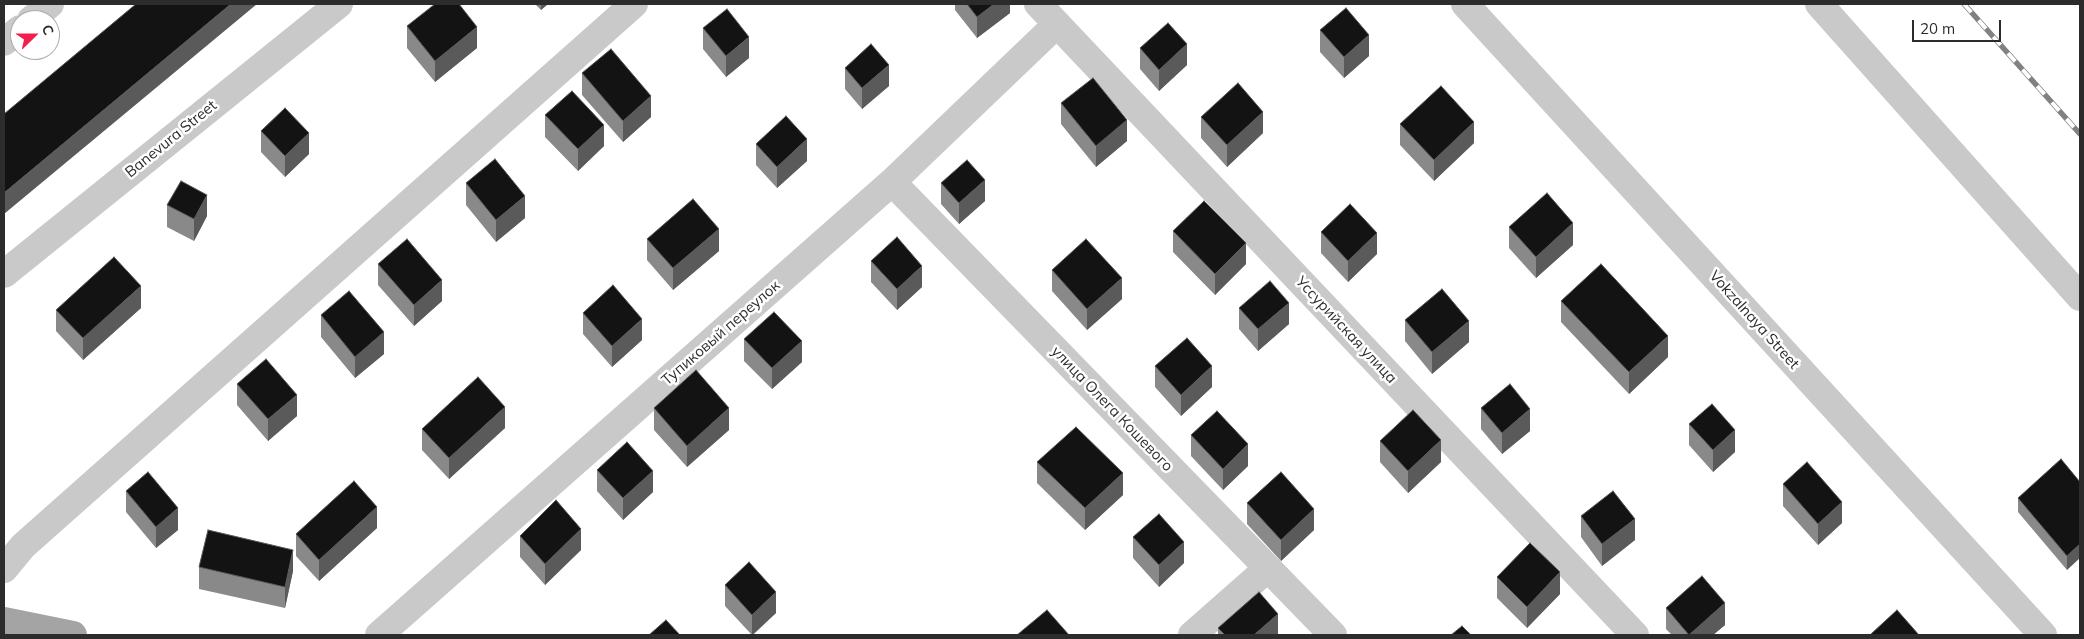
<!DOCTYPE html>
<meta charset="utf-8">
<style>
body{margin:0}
#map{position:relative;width:2084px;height:639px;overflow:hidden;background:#fff;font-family:Mulish,sans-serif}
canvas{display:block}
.frame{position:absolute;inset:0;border:5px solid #2c2c2c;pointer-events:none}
.north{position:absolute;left:10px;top:10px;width:50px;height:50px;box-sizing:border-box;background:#fff;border:1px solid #ababab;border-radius:50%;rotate:68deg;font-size:14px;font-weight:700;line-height:20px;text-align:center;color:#2c2c2c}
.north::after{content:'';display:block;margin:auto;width:18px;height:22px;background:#f11f4a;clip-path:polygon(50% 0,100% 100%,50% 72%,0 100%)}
.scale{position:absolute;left:1912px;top:20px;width:89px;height:22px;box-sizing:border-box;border:2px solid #2c2c2c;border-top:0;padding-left:6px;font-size:15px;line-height:18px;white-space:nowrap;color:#2c2c2c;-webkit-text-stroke:4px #fff;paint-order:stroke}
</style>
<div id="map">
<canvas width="2084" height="639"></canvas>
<div class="frame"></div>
<div class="north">С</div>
<div class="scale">20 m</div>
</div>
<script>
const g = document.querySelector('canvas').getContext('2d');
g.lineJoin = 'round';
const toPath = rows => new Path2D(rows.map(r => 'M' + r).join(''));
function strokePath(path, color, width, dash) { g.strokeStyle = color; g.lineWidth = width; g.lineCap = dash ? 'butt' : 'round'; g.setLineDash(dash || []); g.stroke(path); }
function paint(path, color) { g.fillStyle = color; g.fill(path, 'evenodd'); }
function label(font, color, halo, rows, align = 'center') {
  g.font = font + ' Mulish,sans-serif'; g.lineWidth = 5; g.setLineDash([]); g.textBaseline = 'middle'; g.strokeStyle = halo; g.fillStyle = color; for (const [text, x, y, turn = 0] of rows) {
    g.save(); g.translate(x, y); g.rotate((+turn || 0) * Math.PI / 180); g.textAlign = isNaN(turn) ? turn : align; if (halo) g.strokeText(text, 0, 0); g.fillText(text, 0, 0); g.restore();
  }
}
const minor = toPath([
 [1038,4,1635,635],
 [1465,4,2043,635],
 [1819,4,2080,297],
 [31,20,50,4],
 [4,42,20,29],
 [892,182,1333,635],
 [4,274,339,4],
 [4,569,23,546,634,4],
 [379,635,892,182,1057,24],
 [1192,635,1267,569]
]);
const major = toPath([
 [4,621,73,635]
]);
const rail = toPath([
 [1964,4,2080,134]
]);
const wall = toPath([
 [535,4,548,4,541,10],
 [955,4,1010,4,1010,13,977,38,955,10],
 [407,26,477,48,435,82,407,48],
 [703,28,749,58,726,77,703,49],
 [1320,30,1369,56,1344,78,1320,52],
 [1140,48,1187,65,1159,91,1140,69],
 [845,68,889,86,862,109,845,89],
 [582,73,651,117,623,142,582,95],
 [1061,103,1127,141,1096,167,1061,124],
 [545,115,604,146,578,171,545,137],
 [1201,117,1263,133,1227,167,1201,138],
 [1400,124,1474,143,1434,181,1400,145],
 [261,131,309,154,285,177,261,152],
 [756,144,807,161,777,188,756,165],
 [466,183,525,218,496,242,466,205],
 [941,183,985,201,959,224,941,204],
 [167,205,207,216,194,241,167,227],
 [1509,227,1573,245,1536,278,1509,248],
 [1173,231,1246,264,1215,295,1173,252],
 [1321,232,1377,254,1348,282,1321,253],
 [647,239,719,251,673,290,647,260],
 [871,261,922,287,897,310,871,282],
 [378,264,442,301,414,326,378,285],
 [1052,270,1122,299,1087,330,1052,291],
 [1561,301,1668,357,1629,394,1561,322],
 [141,308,83,360,56,331,56,310],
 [1239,308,1289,324,1258,351,1239,329],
 [583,313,642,340,612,367,583,334],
 [321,315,384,354,355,378,321,337],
 [1405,320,1469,342,1432,374,1405,341],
 [744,339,802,362,772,389,744,361],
 [1155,366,1212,387,1181,416,1155,387],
 [237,384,297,416,268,441,237,405],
 [654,408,729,430,687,467,654,430],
 [1481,408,1530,431,1502,454,1481,429],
 [1689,424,1735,452,1713,472,1689,445],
 [505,428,449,479,422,450,422,429],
 [1191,435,1248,466,1223,490,1191,456],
 [1380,441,1441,462,1408,493,1380,462],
 [1037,462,1123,495,1085,530,1037,483],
 [597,470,653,492,623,520,597,491],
 [2080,482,2067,570,2018,512,2018,498],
 [1783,484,1842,523,1818,545,1783,506],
 [126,491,178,530,156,548,126,512],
 [1247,503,1314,530,1281,561,1247,524],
 [1581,516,1635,540,1602,566,1581,537],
 [377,528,319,581,296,556,296,534],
 [520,536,581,550,545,585,520,557],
 [1133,537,1184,563,1159,587,1133,558],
 [199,567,293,571,285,608,199,589],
 [1497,577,1560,594,1527,628,1497,598],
 [725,585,776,613,753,635,752,635,725,606],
 [1666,608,1725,625,1713,635,1672,635,1666,629],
 [1218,628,1278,635,1218,635]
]);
const shadedWall = toPath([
 [231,4,257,4,4,214,4,193],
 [541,4,548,4,541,10],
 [994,4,1010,4,1010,13,977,38,977,17],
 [477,27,477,48,435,82,435,61],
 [1369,35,1369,56,1344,78,1344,57],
 [749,37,749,58,726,77,726,56],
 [1187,44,1187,65,1159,91,1159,70],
 [889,65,889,86,862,109,862,88],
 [651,96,651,117,623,142,623,121],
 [1263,112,1263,133,1227,167,1227,145],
 [1127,120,1127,141,1096,167,1096,146],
 [1474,122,1474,143,1434,181,1434,160],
 [604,125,604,146,578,171,578,149],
 [309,133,309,154,285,177,285,156],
 [807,139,807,161,777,188,777,167],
 [985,180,985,201,959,224,959,203],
 [207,195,207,216,194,241,194,219],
 [525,196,525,218,496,242,496,220],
 [1573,223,1573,245,1536,278,1536,257],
 [719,229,719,251,673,290,673,268],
 [1377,233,1377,254,1348,282,1348,261],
 [1246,243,1246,264,1215,295,1215,274],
 [922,266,922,287,897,310,897,289],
 [1122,278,1122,299,1087,330,1087,309],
 [442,280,442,301,414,326,414,305],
 [141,286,141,308,83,360,83,338],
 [1289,303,1289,324,1258,351,1258,329],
 [642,319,642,340,612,367,612,346],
 [1469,321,1469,342,1432,374,1432,352],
 [384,332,384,354,355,378,355,357],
 [1668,336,1668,357,1629,394,1629,372],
 [802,341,802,362,772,389,772,368],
 [1212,366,1212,387,1181,416,1181,395],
 [297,395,297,416,268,441,268,419],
 [505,407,505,428,449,479,449,458],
 [729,408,729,430,687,467,687,446],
 [1530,409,1530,431,1502,454,1502,433],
 [1735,430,1735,452,1713,472,1713,450],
 [1441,440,1441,462,1408,493,1408,471],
 [1248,444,1248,466,1223,490,1223,469],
 [653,471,653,492,623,520,623,498],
 [1123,473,1123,495,1085,530,1085,508],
 [1842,502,1842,523,1818,545,1818,524],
 [377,507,377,528,319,581,319,560],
 [178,508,178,530,156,548,156,527],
 [1314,509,1314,530,1281,561,1281,540],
 [1635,519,1635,540,1602,566,1602,544],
 [581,529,581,550,545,585,545,564],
 [1184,542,1184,563,1159,587,1159,565],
 [2080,544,2080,558,2067,570,2067,556],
 [293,550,293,571,285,608,285,587],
 [1560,572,1560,594,1527,628,1527,607],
 [776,592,776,613,752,635,752,615],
 [1725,603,1725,625,1713,635,1689,635],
 [1278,614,1278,635,1254,635]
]);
const building = toPath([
 [136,4,231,4,4,193,4,114,136,4],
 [435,4,459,4,477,27,435,61,407,26,435,4],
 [967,4,994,4,977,17,967,4],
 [1346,8,1369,35,1344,57,1320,30,1346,8],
 [727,9,749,37,726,56,703,28,727,9],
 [1168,23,1187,44,1159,70,1140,48,1168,23],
 [871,44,889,65,862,88,845,68,871,44],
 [611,49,651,96,623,121,582,73,611,49],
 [1093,78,1127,120,1096,146,1061,103,1093,78],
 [1238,83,1263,112,1227,145,1201,117,1238,83],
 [1441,86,1474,122,1434,160,1400,124,1441,86],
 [572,91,604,125,578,149,545,115,572,91],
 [285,108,309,133,285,156,261,131,285,108],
 [786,116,807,139,777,167,756,144,786,116],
 [495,159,525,196,496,220,466,183,495,159],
 [967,160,985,180,959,203,941,183,967,160],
 [181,181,207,195,194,219,167,205,181,181],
 [1547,193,1573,223,1536,257,1509,227,1547,193],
 [693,199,719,229,673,268,647,239,693,199],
 [1204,201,1246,243,1215,274,1173,231,1204,201],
 [1350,204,1377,233,1348,261,1321,232,1350,204],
 [897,237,922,266,897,289,871,261,897,237],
 [407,239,442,280,414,305,378,264,407,239],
 [1086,239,1122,278,1087,309,1052,270,1086,239],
 [114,257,141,286,83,338,56,310,114,257],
 [1601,264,1668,336,1629,372,1561,301,1601,264],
 [1270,281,1289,303,1258,329,1239,308,1270,281],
 [613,285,642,319,612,346,583,313,613,285],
 [1442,289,1469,321,1432,352,1405,320,1442,289],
 [349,291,384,332,355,357,321,315,349,291],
 [774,312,802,341,772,368,744,339,774,312],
 [1187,338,1212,366,1181,395,1155,366,1187,338],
 [266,359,297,395,268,419,237,384,266,359],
 [696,370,729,408,687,446,654,408,696,370],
 [478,377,505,407,449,458,422,429,478,377],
 [1510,384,1530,409,1502,433,1481,408,1510,384],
 [1712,404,1735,430,1713,450,1689,424,1712,404],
 [1413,410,1441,440,1408,471,1380,441,1413,410],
 [1217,411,1248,444,1223,469,1191,435,1217,411],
 [1076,427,1123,473,1085,508,1037,462,1076,427],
 [627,442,653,471,623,498,597,470,627,442],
 [2061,459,2080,482,2080,544,2067,556,2018,498,2061,459],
 [1807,462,1842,502,1818,524,1783,484,1807,462],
 [148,472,178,508,156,527,126,491,148,472],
 [1281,472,1314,509,1281,540,1247,503,1281,472],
 [354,481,377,507,319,560,296,534,354,481],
 [1613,491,1635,519,1602,544,1581,516,1613,491],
 [556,500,581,529,545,564,520,536,556,500],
 [1159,514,1184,542,1159,565,1133,537,1159,514],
 [208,530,293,550,285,587,199,567,208,530],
 [1530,543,1560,572,1527,607,1497,577,1530,543],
 [749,562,776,592,752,615,725,585,749,562],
 [1702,576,1725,603,1689,635,1666,608,1702,576],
 [1259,592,1278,614,1254,635,1225,635,1218,628,1259,592],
 [1047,610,1069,635,1017,635,1047,610],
 [1897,610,1919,635,1873,635,1871,634,1897,610],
 [666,620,680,635,649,635,666,620],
 [1462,626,1471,635,1451,635,1462,626]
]);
const streetNames = [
 ["Banevura Street",171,139,-39],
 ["Vokzalnaya Street",1754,320,48],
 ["Уссурийская улица",1346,330,47],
 ["Тупиковый переулок",721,333,-41],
 ["улица Олега Кошевого",1112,409,46]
];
strokePath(minor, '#c9c9c9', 28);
strokePath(major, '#a4a4a4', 28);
strokePath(rail, '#818181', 5.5);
strokePath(rail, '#fff', 4, [11]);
paint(wall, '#898989');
paint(shadedWall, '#5a5a5a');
paint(building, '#131313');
strokePath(building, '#5a5a5a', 1);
label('15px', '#2c2c2c', '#fff', streetNames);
</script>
